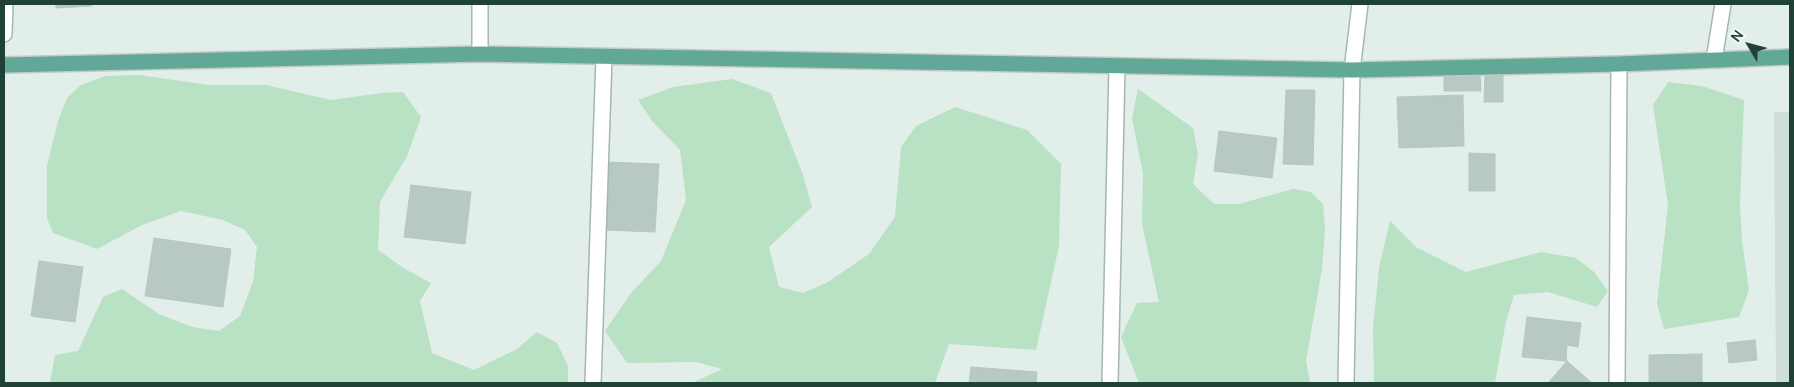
<!DOCTYPE html>
<style>
body{margin:0}
#map{position:relative;width:1794px;height:387px;overflow:hidden;background:#e2eee9;font-family:Manrope,sans-serif}
canvas{display:block}
.frame{position:absolute;inset:0;border:5px solid #204138;pointer-events:none}
.north{position:absolute;left:1724px;top:20px;width:50px;height:50px;-webkit-text-stroke:4px #f3faf6;paint-order:stroke;rotate:307deg;font-size:14px;font-weight:700;line-height:20px;text-align:center;color:#204138}
.north::after{content:'';display:block;margin:auto;width:18px;height:22px;background:#204138;clip-path:polygon(50% 0,100% 100%,50% 72%,0 100%)}
</style>
<div id="map">
<canvas width="1794" height="387"></canvas>
<div class="frame"></div>
<div class="north">N</div>
</div>
<script>
const g = document.querySelector('canvas').getContext('2d');
g.lineJoin = 'round';
function paint(path, color) { g.fillStyle = color; g.fill(path, 'evenodd'); }
const toPath = rows => new Path2D(rows.map(r => 'M' + r).join(''));
function strokePath(path, color, width, dash) { g.strokeStyle = color; g.lineWidth = width; g.lineCap = dash ? 'butt' : 'round'; g.setLineDash(dash || []); g.stroke(path); }
const built = toPath([
 [1774,112,1790,112,1790,383,1776,383]
]);
const green = toPath([
 [139,75,209,85,266,85,331,100,382,93,403,92,421,117,407,156,380,202,378,250,405,269,431,283,420,301,432,353,474,370,517,349,537,332,557,343,568,366,568,383,50,383,55,355,78,351,103,297,122,289,159,314,192,327,219,331,240,316,253,282,257,247,245,230,223,220,181,211,142,225,97,249,53,233,47,218,47,166,58,121,67,98,81,85,105,76],
 [732,79,771,93,803,175,812,207,769,247,779,287,803,293,828,282,869,254,895,217,901,147,916,126,955,107,1027,130,1061,164,1059,246,1036,350,949,344,935,383,692,383,722,369,696,362,627,363,605,331,631,293,661,261,686,200,680,150,653,122,638,100,673,87],
 [1668,82,1702,86,1744,100,1740,205,1742,241,1749,290,1739,317,1664,329,1657,304,1668,205,1653,105],
 [1138,89,1193,128,1198,154,1193,184,1214,204,1239,204,1293,189,1311,192,1323,204,1325,229,1322,269,1306,361,1310,383,1139,383,1121,337,1137,303,1159,302,1142,224,1143,174,1132,118],
 [1390,221,1416,247,1466,272,1541,252,1576,258,1594,272,1608,291,1597,307,1548,292,1514,295,1506,321,1495,383,1374,383,1373,328,1379,268]
]);
const building = toPath([
 [56,4,92,4,92,6,56,8,56,4],
 [1480,73,1481,91,1444,91,1444,74,1480,73],
 [1485,73,1503,74,1503,102,1484,102,1485,73],
 [1286,90,1315,90,1313,165,1283,164,1286,90],
 [1463,95,1464,146,1399,148,1397,97,1463,95],
 [1219,131,1277,138,1272,178,1214,171,1219,131],
 [1469,153,1495,154,1495,191,1469,191,1469,153],
 [607,162,659,164,655,232,603,230,607,162],
 [411,185,471,192,465,244,404,237,411,185],
 [154,238,231,249,223,307,145,296,154,238],
 [39,261,83,267,75,322,31,316,39,261],
 [1527,317,1581,323,1578,347,1567,345,1566,361,1522,357,1527,317],
 [1755,340,1757,360,1729,363,1727,343,1755,340],
 [1702,354,1702,383,1649,383,1649,355,1702,354],
 [1567,361,1592,383,1548,383,1567,361],
 [971,367,1037,372,1036,383,969,383,971,367]
]);
const street = toPath([
 [480,4,480,54],
 [4,34,5,4],
 [1714,60,1723,4],
 [593,383,604,57],
 [1110,383,1117,66],
 [1346,383,1352,70,1360,4],
 [1617,383,1619,64]
]);
const primary = toPath([
 [4,65,480,54,1352,70,1619,64,1790,57]
]);
paint(built, '#d0ded8');
paint(green, '#b9e1c4');
paint(building, '#b7c9c2');
strokePath(building, '#b4c8c0', 1);
strokePath(street, '#a4b7b0', 18);
strokePath(primary, '#c1cac7', 18);
strokePath(street, '#fff', 15);
strokePath(primary, '#62a896', 15);
</script>
